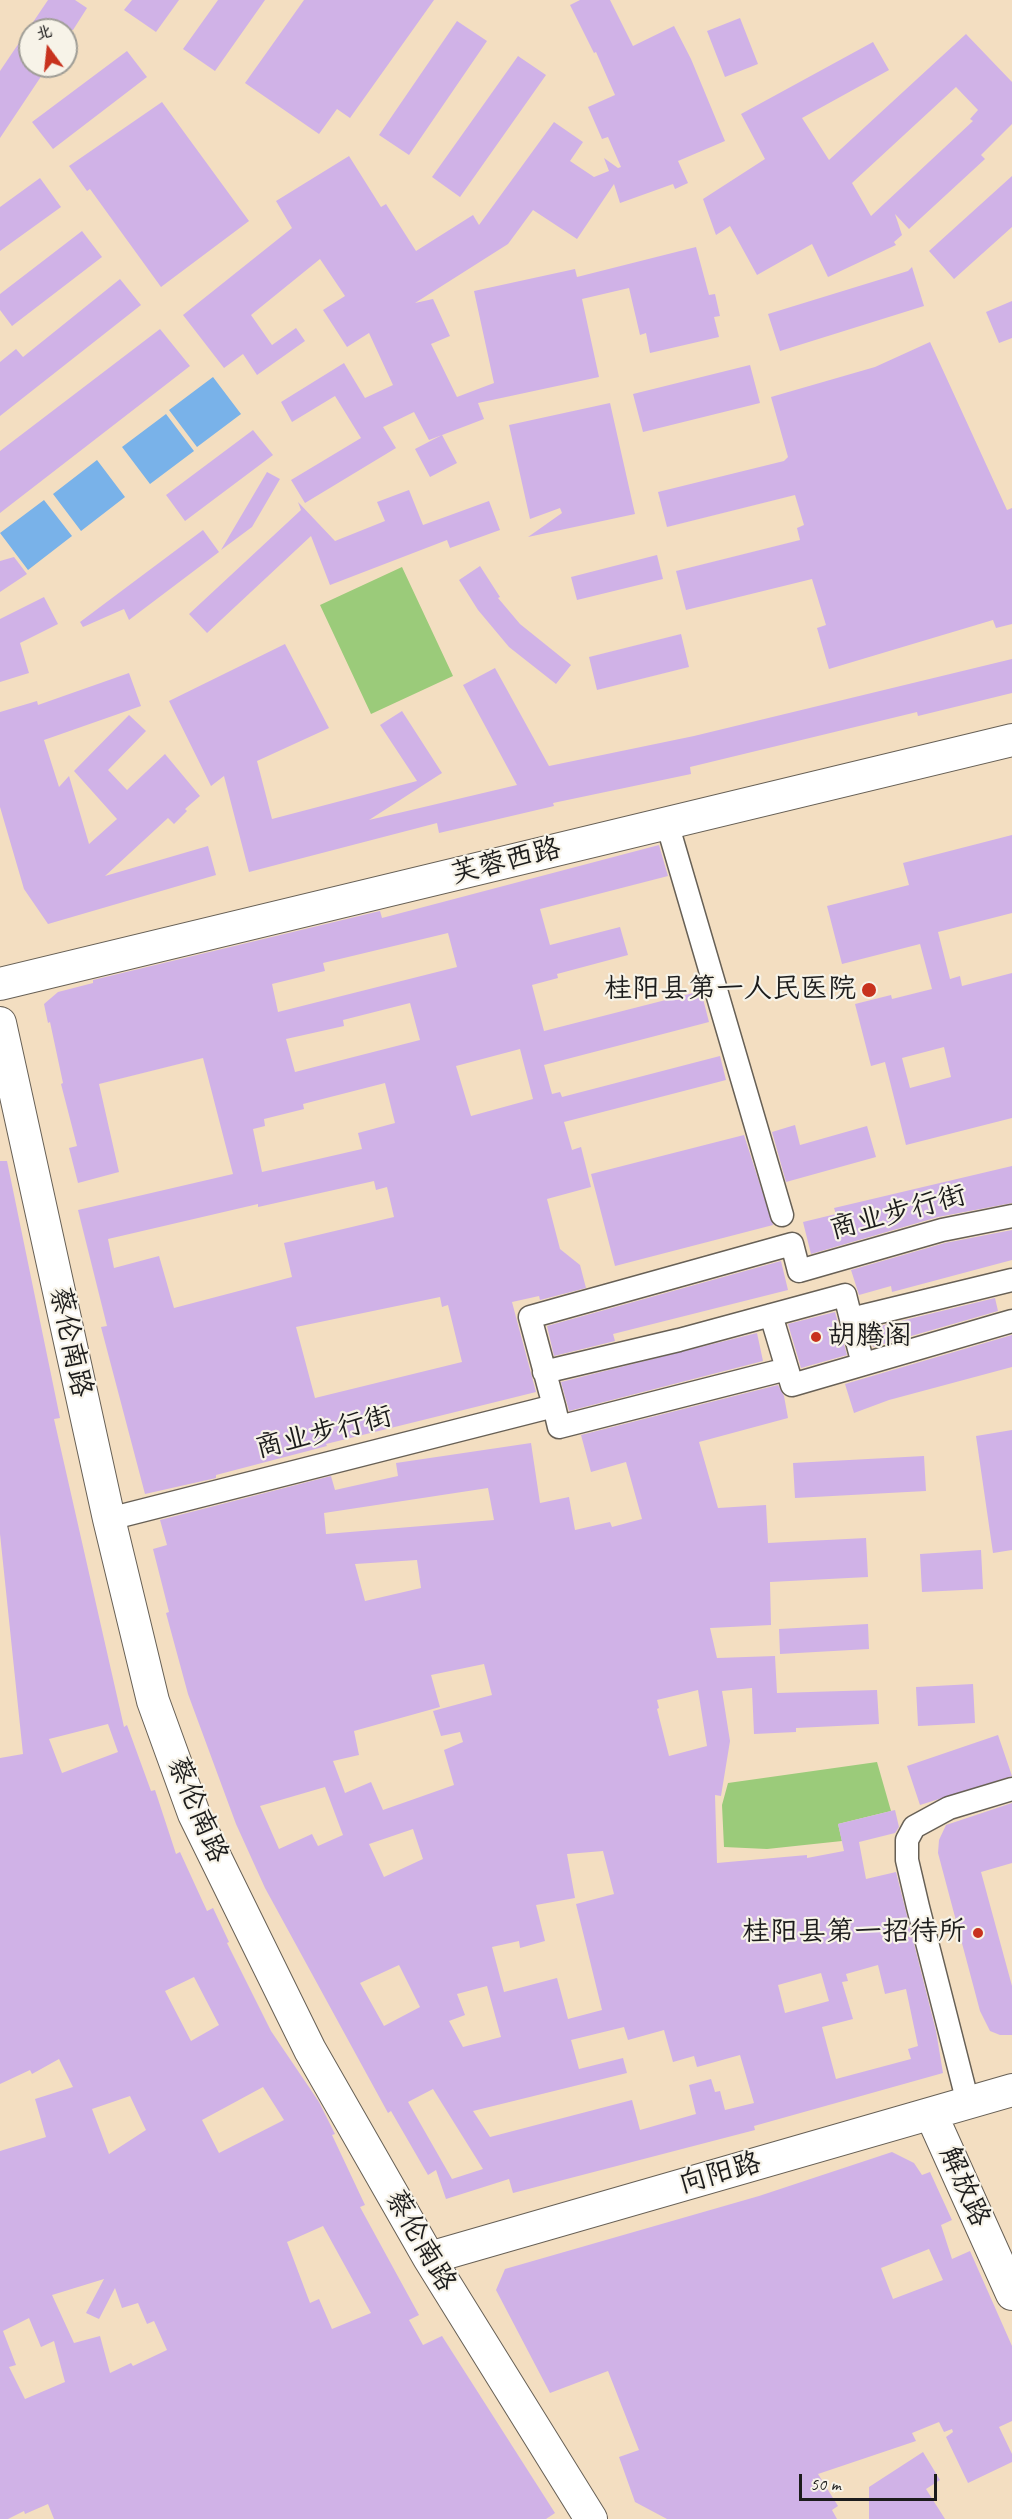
<!DOCTYPE html>
<meta charset="utf-8">
<style>
body{margin:0}
#map{position:relative;width:1012px;height:2519px;overflow:hidden;background:#f3dec1;font-family:Caveat,"LXGW WenKai TC",sans-serif}
canvas{display:block}
.north{position:absolute;left:18px;top:18px;width:60px;height:60px;box-sizing:border-box;background:#f7f3e8;border:2px solid #9f9d96;border-radius:50%;rotate:345deg;font-size:16px;font-weight:700;line-height:24px;text-align:center;color:#1c1c1c}
.north::after{content:'';display:block;margin:auto;width:21px;height:27px;background:#c8321e;clip-path:polygon(50% 0,100% 100%,50% 72%,0 100%)}
.scale{position:absolute;left:799px;top:2474px;width:138px;height:27px;box-sizing:border-box;border:3px solid #1c1c1c;border-top:0;padding-left:8px;font-size:18px;line-height:21px;white-space:nowrap;color:#1c1c1c;-webkit-text-stroke:4px #f7f3e8;paint-order:stroke}
</style>
<div id="map">
<canvas width="1012" height="2519"></canvas>
<div class="north">北</div>
<div class="scale">50 m</div>
</div>
<script>
const g = document.querySelector('canvas').getContext('2d');
g.lineJoin = 'round';
function paint(path, color) { g.fillStyle = color; g.fill(path, 'evenodd'); }
const toPath = rows => new Path2D(rows.map(r => 'M' + r).join(''));
function strokePath(path, color, width, dash) { g.strokeStyle = color; g.lineWidth = width; g.lineCap = dash ? 'butt' : 'round'; g.setLineDash(dash || []); g.stroke(path); }
function label(font, color, halo, rows, align = 'center') {
  g.font = font + ' Caveat,"LXGW WenKai TC",sans-serif'; g.lineWidth = 4.5; g.setLineDash([]); g.textBaseline = 'middle'; g.strokeStyle = halo; g.fillStyle = color; for (const [text, x, y, turn = 0] of rows) {
    g.save(); g.translate(x, y); g.rotate((+turn || 0) * Math.PI / 180); g.textAlign = isNaN(turn) ? turn : align; if (halo) g.strokeText(text, 0, 0); g.fillText(text, 0, 0); g.restore();
  }
}
const green = toPath([
 [402,567,453,676,371,714,320,605],
 [877,1762,891,1811,838,1824,842,1841,767,1849,724,1847,722,1805,728,1783]
]);
const water = toPath([
 [213,377,241,414,197,447,169,410],
 [166,414,194,451,150,484,122,447],
 [97,460,125,497,81,531,53,494],
 [44,500,72,536,28,570,0,533]
]);
const building = toPath([
 [48,0,75,0,87,8,73,30,30,30,30,66,48,66,0,138,0,71],
 [132,0,179,0,156,32,124,10],
 [218,0,265,0,215,71,183,49],
 [304,0,434,0,350,118,337,109,319,134,245,83],
 [580,0,610,0,633,46,674,26,691,59,725,141,678,161,688,183,675,189,673,184,620,203,614,184,577,239,533,210,508,244,415,303,433,299,450,336,431,344,457,397,494,383,474,291,575,269,577,277,696,247,709,295,715,294,720,316,714,317,719,337,650,353,646,333,640,335,629,288,582,299,599,377,478,403,484,419,429,440,414,412,383,427,396,448,305,503,291,480,361,438,335,396,292,422,281,402,344,363,365,398,393,385,369,333,347,347,323,310,345,296,320,259,251,315,272,345,296,328,305,341,257,375,243,354,224,368,183,315,292,228,276,201,349,156,381,207,386,204,416,251,473,215,479,225,554,122,583,142,570,161,594,177,609,171,604,158,618,168,621,167,608,137,602,139,588,107,615,95,596,52,594,53,570,5],
 [740,18,758,64,725,77,707,31],
 [457,21,487,41,409,155,379,135],
 [966,34,1012,82,1012,124,981,155,985,159,909,229,895,214,902,235,894,242,896,245,828,277,812,244,757,275,730,226,716,235,703,199,765,159,741,114,873,42,889,70,802,118,829,160],
 [956,87,978,110,970,119,973,121,871,216,852,183],
 [127,51,147,77,53,149,32,122],
 [518,56,546,75,460,197,432,177],
 [162,102,249,221,161,287,90,189,87,191,69,166],
 [1012,176,1012,227,954,279,929,251],
 [40,178,61,207,0,251,0,207],
 [82,231,102,257,12,326,0,310,0,294],
 [912,267,924,306,780,351,768,314,908,271],
 [120,279,141,305,0,416,0,362,16,349,23,357],
 [1012,301,1012,338,999,343,986,312],
 [160,329,190,366,0,513,0,451],
 [930,342,1007,510,1012,508,1012,624,996,628,993,620,829,669,817,628,826,625,812,579,686,610,676,571,800,540,797,528,804,525,795,495,667,527,658,492,784,461,788,457,771,397,875,367],
 [750,365,760,403,643,432,633,394],
 [610,403,635,514,528,537,562,513,560,508,530,519,509,425],
 [253,430,273,455,185,521,166,495],
 [442,435,457,463,430,477,415,449],
 [267,472,280,479,252,527,221,550],
 [409,490,423,525,489,501,500,530,450,548,447,540,330,585,311,536,207,633,189,614,301,510,298,502,335,541,385,521,377,502],
 [203,530,219,552,129,620,124,609,83,627,80,622],
 [657,555,663,579,577,600,571,577],
 [14,557,27,574,0,592,0,561],
 [480,566,500,597,498,598,520,624,571,665,556,684,509,647,478,610,459,580],
 [44,597,58,624,20,643,29,673,0,682,0,619],
 [681,634,689,667,597,690,589,657],
 [285,644,329,728,257,761,272,819,417,781,380,725,402,711,442,773,369,820,517,785,463,685,495,668,549,766,694,736,1012,659,1012,693,918,716,917,712,690,767,691,774,553,803,554,806,439,833,437,823,249,872,224,776,211,786,169,701],
 [129,673,141,706,44,740,59,787,69,776,89,844,117,819,74,771,129,715,146,731,108,770,127,790,165,754,200,796,185,809,187,811,174,824,168,818,105,876,208,846,216,875,48,924,24,889,0,807,0,712,37,701,38,705],
 [1012,835,1012,913,938,932,950,979,960,976,962,986,1012,973,1012,1118,906,1145,885,1062,871,1066,855,1004,891,995,892,999,932,989,920,944,842,964,827,906,909,885,903,863],
 [944,1047,951,1077,910,1088,902,1058],
 [659,845,668,876,540,909,550,945,620,927,628,955,557,974,558,978,532,985,544,1031,701,991,709,1022,544,1065,552,1094,560,1092,562,1097,720,1056,726,1080,564,1122,572,1150,581,1147,591,1187,547,1199,560,1249,580,1265,586,1288,540,1300,539,1296,512,1302,536,1392,326,1444,327,1446,216,1475,216,1478,145,1494,101,1327,107,1326,78,1210,233,1174,203,1058,99,1084,119,1172,78,1183,69,1148,77,1146,61,1084,63,1083,50,1022,48,1023,44,1004,58,992,93,983,93,980,380,911,382,918],
 [448,933,457,967,278,1012,272,984,325,971,323,963],
 [410,1003,420,1040,295,1072,286,1039,344,1026,343,1020],
 [520,1049,533,1099,471,1116,456,1066],
 [385,1083,395,1123,358,1133,362,1149,262,1172,253,1129,265,1126,264,1119,304,1109,303,1104],
 [374,1181,376,1190,387,1187,394,1217,284,1243,292,1277,174,1308,159,1256,114,1268,108,1239,258,1204,258,1207],
 [440,1297,442,1307,448,1305,462,1362,315,1398,296,1327],
 [795,1125,800,1145,867,1126,876,1157,786,1182,772,1132],
 [744,1135,773,1225,615,1266,591,1174],
 [0,1161,7,1161,60,1418,54,1419,124,1727,127,1725,151,1791,155,1790,176,1854,180,1852,207,1911,213,1908,229,1942,227,1943,271,2031,319,2102,335,2134,332,2135,365,2205,360,2207,419,2315,409,2320,423,2345,442,2336,555,2513,546,2519,54,2519,48,2504,25,2514,24,2511,8,2519,0,2519,0,2151,46,2137,35,2099,73,2087,59,2059,32,2074,30,2070,0,2084,0,1758,23,1754,0,1534],
 [108,1724,118,1752,62,1773,49,1739],
 [194,1977,219,2025,191,2041,165,1991],
 [263,2087,284,2120,219,2153,202,2120],
 [130,2096,146,2130,109,2154,92,2109],
 [323,2226,371,2313,332,2329,319,2299,310,2303,287,2242],
 [104,2279,86,2313,99,2319,115,2288,122,2308,138,2303,147,2324,154,2321,167,2350,133,2366,131,2363,110,2373,100,2336,74,2343,52,2295],
 [29,2318,41,2347,54,2341,65,2382,25,2399,9,2367,16,2365,3,2331],
 [1012,1166,1012,1203,938,1217,811,1254,803,1222,836,1214,834,1208],
 [1012,1230,1012,1260,892,1292,891,1286,859,1295,851,1270,945,1243],
 [781,1261,788,1290,613,1334,615,1341,554,1356,547,1326],
 [995,1298,998,1311,873,1347,868,1329],
 [835,1312,847,1355,801,1368,788,1324],
 [757,1333,763,1361,569,1411,561,1382],
 [1012,1335,1012,1367,889,1400,854,1413,845,1384],
 [778,1385,784,1396,788,1418,699,1442,718,1508,766,1505,768,1543,866,1538,868,1577,770,1582,771,1625,710,1628,717,1658,775,1656,777,1693,877,1690,879,1724,796,1728,796,1732,754,1734,752,1688,722,1691,730,1741,721,1796,715,1795,717,1863,807,1855,807,1858,844,1851,838,1824,895,1810,899,1827,895,1833,859,1842,866,1879,896,1872,936,2031,943,2073,754,2126,755,2130,513,2193,509,2179,446,2199,436,2170,428,2175,391,2111,388,2113,265,1888,236,1824,188,1694,166,1613,169,1612,153,1549,167,1545,160,1520,331,1476,335,1490,398,1476,396,1463,531,1443,540,1503,569,1497,575,1530,610,1522,612,1527,642,1519,626,1462,591,1472,581,1435],
 [488,1488,494,1520,326,1534,324,1513],
 [417,1560,421,1588,365,1601,355,1564],
 [484,1664,492,1695,433,1711,441,1736,460,1732,463,1742,444,1750,454,1785,383,1810,371,1782,345,1793,333,1761,359,1755,354,1731,440,1707,431,1675],
 [698,1690,707,1746,669,1756,657,1709,659,1708,657,1700],
 [325,1787,343,1835,318,1846,312,1834,279,1849,260,1806],
 [413,1829,423,1859,384,1877,369,1844],
 [603,1851,614,1894,576,1904,602,2010,568,2019,557,1978,504,1992,492,1947,519,1941,520,1948,545,1941,536,1905,575,1898,567,1854],
 [399,1965,420,2007,384,2026,360,1983],
 [878,1965,885,1994,906,1989,918,2046,908,2049,911,2059,836,2079,822,2027,853,2019,842,1982,848,1981,846,1974],
 [821,1973,829,2001,785,2013,778,1985],
 [487,1986,501,2037,463,2047,449,2021,465,2015,457,1994],
 [624,2027,628,2040,664,2030,673,2062,694,2056,697,2067,740,2055,754,2103,725,2110,720,2091,715,2092,711,2079,689,2085,696,2114,640,2130,632,2100,490,2137,473,2111,627,2073,623,2058,579,2069,571,2040],
 [433,2089,483,2169,452,2179,408,2102],
 [1012,1430,1012,1550,993,1553,976,1436],
 [924,1456,926,1491,795,1498,793,1463],
 [981,1550,983,1589,922,1592,920,1554],
 [868,1624,869,1649,780,1654,779,1629],
 [973,1684,975,1723,918,1726,916,1687],
 [998,1735,1012,1776,920,1805,907,1766],
 [1012,1803,1012,1863,981,1872,1012,1986,1012,2035,1000,2035,990,2031,980,2011,938,1853,939,1840,946,1825],
 [892,2152,914,2163,922,2175,930,2172,952,2220,941,2225,952,2259,970,2251,1012,2346,1012,2421,999,2427,1012,2454,1012,2462,968,2483,946,2437,953,2432,952,2429,944,2432,939,2422,912,2433,916,2441,818,2474,838,2506,832,2510,837,2519,667,2519,635,2502,619,2457,639,2450,608,2371,550,2393,496,2290,505,2269,759,2196],
 [929,2249,943,2280,893,2299,881,2268],
 [923,2452,940,2480,926,2489,945,2519,869,2519,869,2487]
]);
const street = toPath([
 [667,823,782,1215],
 [771,1315,792,1385,1012,1321],
 [851,1319,863,1364],
 [544,1372,679,1340,845,1295,851,1319,1012,1280],
 [554,1406,530,1317,792,1244,799,1271,942,1230,1012,1216],
 [109,1519,554,1406,559,1427,787,1369],
 [968,2103,918,1907,907,1860,907,1840,914,1827,949,1808,1012,1789]
]);
const secondary = toPath([
 [0,984,1012,740],
 [0,1023,109,1519,153,1701,194,1814,310,2050,429,2258,591,2519],
 [931,2114,1012,2294],
 [429,2258,1012,2090]
]);
const markers = [
 [869,990,8,"#c8321e"],
 [816,1337,6,"#c8321e"],
 [978,1933,6,"#c8321e"]
];
const streetNames = [
 ["芙蓉西路",506,862,-14],
 ["商业步行街",898,1213,-15],
 ["蔡伦南路",70,1342,78],
 ["商业步行街",324,1433,-14],
 ["蔡伦南路",197,1810,67],
 ["向阳路",720,2174,-16],
 ["解放路",964,2187,66],
 ["蔡伦南路",420,2241,60]
];
const poiNames = [
 ["桂阳县第一人民医院",856,990],
 ["胡腾阁",828,1337,"left"],
 ["桂阳县第一招待所",966,1933]
];
paint(green, '#9bcb7a');
paint(water, '#79b2e9');
paint(building, '#d0b2e7');
strokePath(street, '#676056', 25);
strokePath(secondary, '#676056', 34);
strokePath(street, '#fff', 22);
strokePath(secondary, '#fff', 32);
for (const [x, y, r, color] of markers) { const dot = new Path2D(); dot.arc(x, y, r, 0, 2 * Math.PI); g.fillStyle = color; g.fill(dot); strokePath(dot, '#f7f3e8', 2); }
label('28px', '#1c1c1c', '#f7f3e8', streetNames);
label('28px', '#1c1c1c', '#f7f3e8', poiNames, 'right');
</script>
